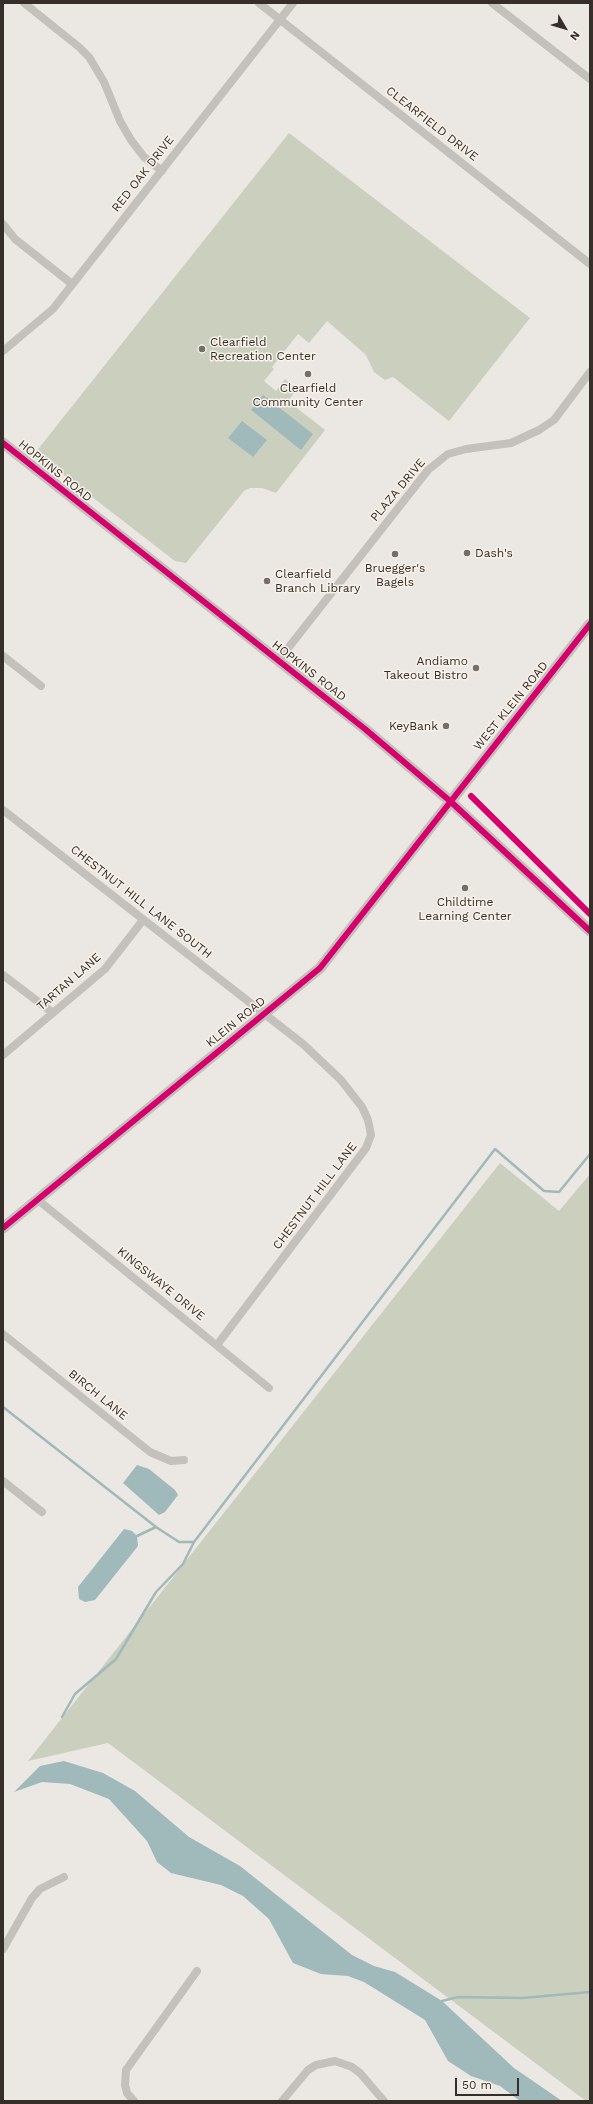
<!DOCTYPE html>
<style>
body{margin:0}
#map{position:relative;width:593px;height:2104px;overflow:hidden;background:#ebe7e2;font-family:"Work Sans",sans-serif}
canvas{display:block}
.frame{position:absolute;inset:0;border:4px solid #352e29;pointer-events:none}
.north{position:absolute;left:545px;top:8px;width:40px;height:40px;-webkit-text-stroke:3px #f8f2ea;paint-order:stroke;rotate:128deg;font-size:11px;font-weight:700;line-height:16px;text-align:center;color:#352e29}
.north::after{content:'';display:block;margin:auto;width:14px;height:18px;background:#352e29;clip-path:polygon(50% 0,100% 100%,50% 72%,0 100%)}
.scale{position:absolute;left:455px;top:2078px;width:64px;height:18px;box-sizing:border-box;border:2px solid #352e29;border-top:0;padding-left:5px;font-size:12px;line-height:14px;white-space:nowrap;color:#352e29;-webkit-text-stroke:3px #f8f2ea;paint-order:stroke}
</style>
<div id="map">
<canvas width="593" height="2104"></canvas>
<div class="frame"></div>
<div class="north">N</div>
<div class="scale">50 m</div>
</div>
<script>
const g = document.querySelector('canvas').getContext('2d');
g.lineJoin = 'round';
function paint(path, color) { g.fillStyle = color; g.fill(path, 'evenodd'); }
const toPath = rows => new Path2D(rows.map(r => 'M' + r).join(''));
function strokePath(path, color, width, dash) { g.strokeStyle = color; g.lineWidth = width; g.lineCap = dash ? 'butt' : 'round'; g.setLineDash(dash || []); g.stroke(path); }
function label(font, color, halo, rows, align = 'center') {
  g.font = font + ' "Work Sans",sans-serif'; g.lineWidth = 3; g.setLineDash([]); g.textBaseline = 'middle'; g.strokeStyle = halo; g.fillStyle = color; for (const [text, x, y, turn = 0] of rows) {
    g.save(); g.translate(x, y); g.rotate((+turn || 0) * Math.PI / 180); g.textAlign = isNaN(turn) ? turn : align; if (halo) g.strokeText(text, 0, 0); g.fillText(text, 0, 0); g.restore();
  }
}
const green = toPath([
 [289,133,530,318,449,421,393,377,385,380,374,372,366,355,327,321,309,343,298,334,272,367,274,369,264,381,276,391,285,379,297,389,288,401,325,430,276,493,262,488,250,488,244,491,186,563,175,561,35,453],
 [500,1163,559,1211,590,1174,590,2101,586,2101,108,1743,28,1761]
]);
const water = toPath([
 [263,395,313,434,301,450,251,410],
 [242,421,267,440,253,457,228,438],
 [137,1465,149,1469,175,1490,178,1495,165,1512,159,1515,123,1483],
 [124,1529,132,1531,137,1536,138,1546,95,1600,85,1602,79,1599,78,1587],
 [64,1761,103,1773,135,1791,189,1837,240,1866,352,1955,374,1966,395,1972,442,2001,514,2068,562,2101,520,2101,500,2086,471,2076,448,2061,425,2020,364,1982,348,1976,321,1974,293,1963,269,1919,243,1896,221,1885,171,1873,157,1862,147,1841,109,1799,70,1784,42,1782,14,1792,40,1766]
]);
const stream = toPath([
 [3,1407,156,1527,179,1542,194,1542,495,1149,544,1191,559,1192,590,1154],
 [137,1536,156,1527],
 [62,1717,75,1694,116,1659,156,1592,183,1564,194,1542],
 [442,2001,458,1997,522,1998,590,1992]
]);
const minor = toPath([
 [24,3,79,47,89,57,104,82,120,121,131,140,144,157,162,171],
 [259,3,590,264],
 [492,3,590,79],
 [3,224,15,239,72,284],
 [3,351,53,309,293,3],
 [3,656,41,686],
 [278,661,428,470,448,454,466,449,511,443,539,430,554,420,590,372],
 [3,810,303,1044,341,1080,362,1107,368,1120,371,1135,366,1148,217,1345],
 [3,975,53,1013],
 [3,1055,105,969,143,920],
 [38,1200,269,1388],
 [3,1334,150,1452,171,1461,184,1460],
 [3,1481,42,1512],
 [3,1949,32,1898,40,1889,64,1877],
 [134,2101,127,2093,125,2085,126,2070,197,1971],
 [282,2101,308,2070,316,2065,335,2061,352,2067,360,2073,384,2101]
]);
const tertiary = toPath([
 [3,443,365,729,450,801,590,931],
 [3,1228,320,968,590,624]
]);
const cycleway = toPath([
 [3,443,365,729,450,801,590,931],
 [471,796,590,914],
 [3,1228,320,968,590,624]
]);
const markers = [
 [202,349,4,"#756f6a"],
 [308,374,4,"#756f6a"],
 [467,553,4,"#756f6a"],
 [395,554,4,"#756f6a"],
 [267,581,4,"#756f6a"],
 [476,668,4,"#756f6a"],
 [446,726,4,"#756f6a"],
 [465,888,4,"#756f6a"]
];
const streetNames = [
 ["CLEARFIELD DRIVE",432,124,38],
 ["RED OAK DRIVE",143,174,-52],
 ["HOPKINS ROAD",55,471,39],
 ["PLAZA DRIVE",398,490,-50],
 ["HOPKINS ROAD",309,671,38],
 ["WEST KLEIN ROAD",511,706,-51],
 ["CHESTNUT HILL LANE SOUTH",141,902,38],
 ["TARTAN LANE",69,982,-41],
 ["KLEIN ROAD",236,1022,-39],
 ["CHESTNUT HILL LANE",315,1196,-53],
 ["KINGSWAYE DRIVE",161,1284,39],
 ["BIRCH LANE",98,1395,39]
];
const poiNames = [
 ["Clearfield",210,342],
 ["Recreation Center",210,356],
 ["Clearfield",308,388,"center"],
 ["Community Center",308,402,"center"],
 ["Dash's",475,553],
 ["Bruegger's",395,568,"center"],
 ["Bagels",395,582,"center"],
 ["Clearfield",275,574],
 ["Branch Library",275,588],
 ["Andiamo",468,661,"right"],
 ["Takeout Bistro",468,675,"right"],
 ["KeyBank",438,726,"right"],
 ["Childtime",465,902,"center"],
 ["Learning Center",465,916,"center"]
];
paint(green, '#cbd0be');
paint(water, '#a0b9ba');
strokePath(stream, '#a0b9ba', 2.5);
strokePath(minor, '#c4c0bb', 8);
strokePath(tertiary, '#c4c0bb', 11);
strokePath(cycleway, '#d6006c', 6);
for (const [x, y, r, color] of markers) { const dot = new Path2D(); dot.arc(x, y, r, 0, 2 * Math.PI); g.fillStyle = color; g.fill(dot); strokePath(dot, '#f8f2ea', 1.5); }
label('12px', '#352e29', '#f8f2ea', streetNames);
label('12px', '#352e29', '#f8f2ea', poiNames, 'left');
</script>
